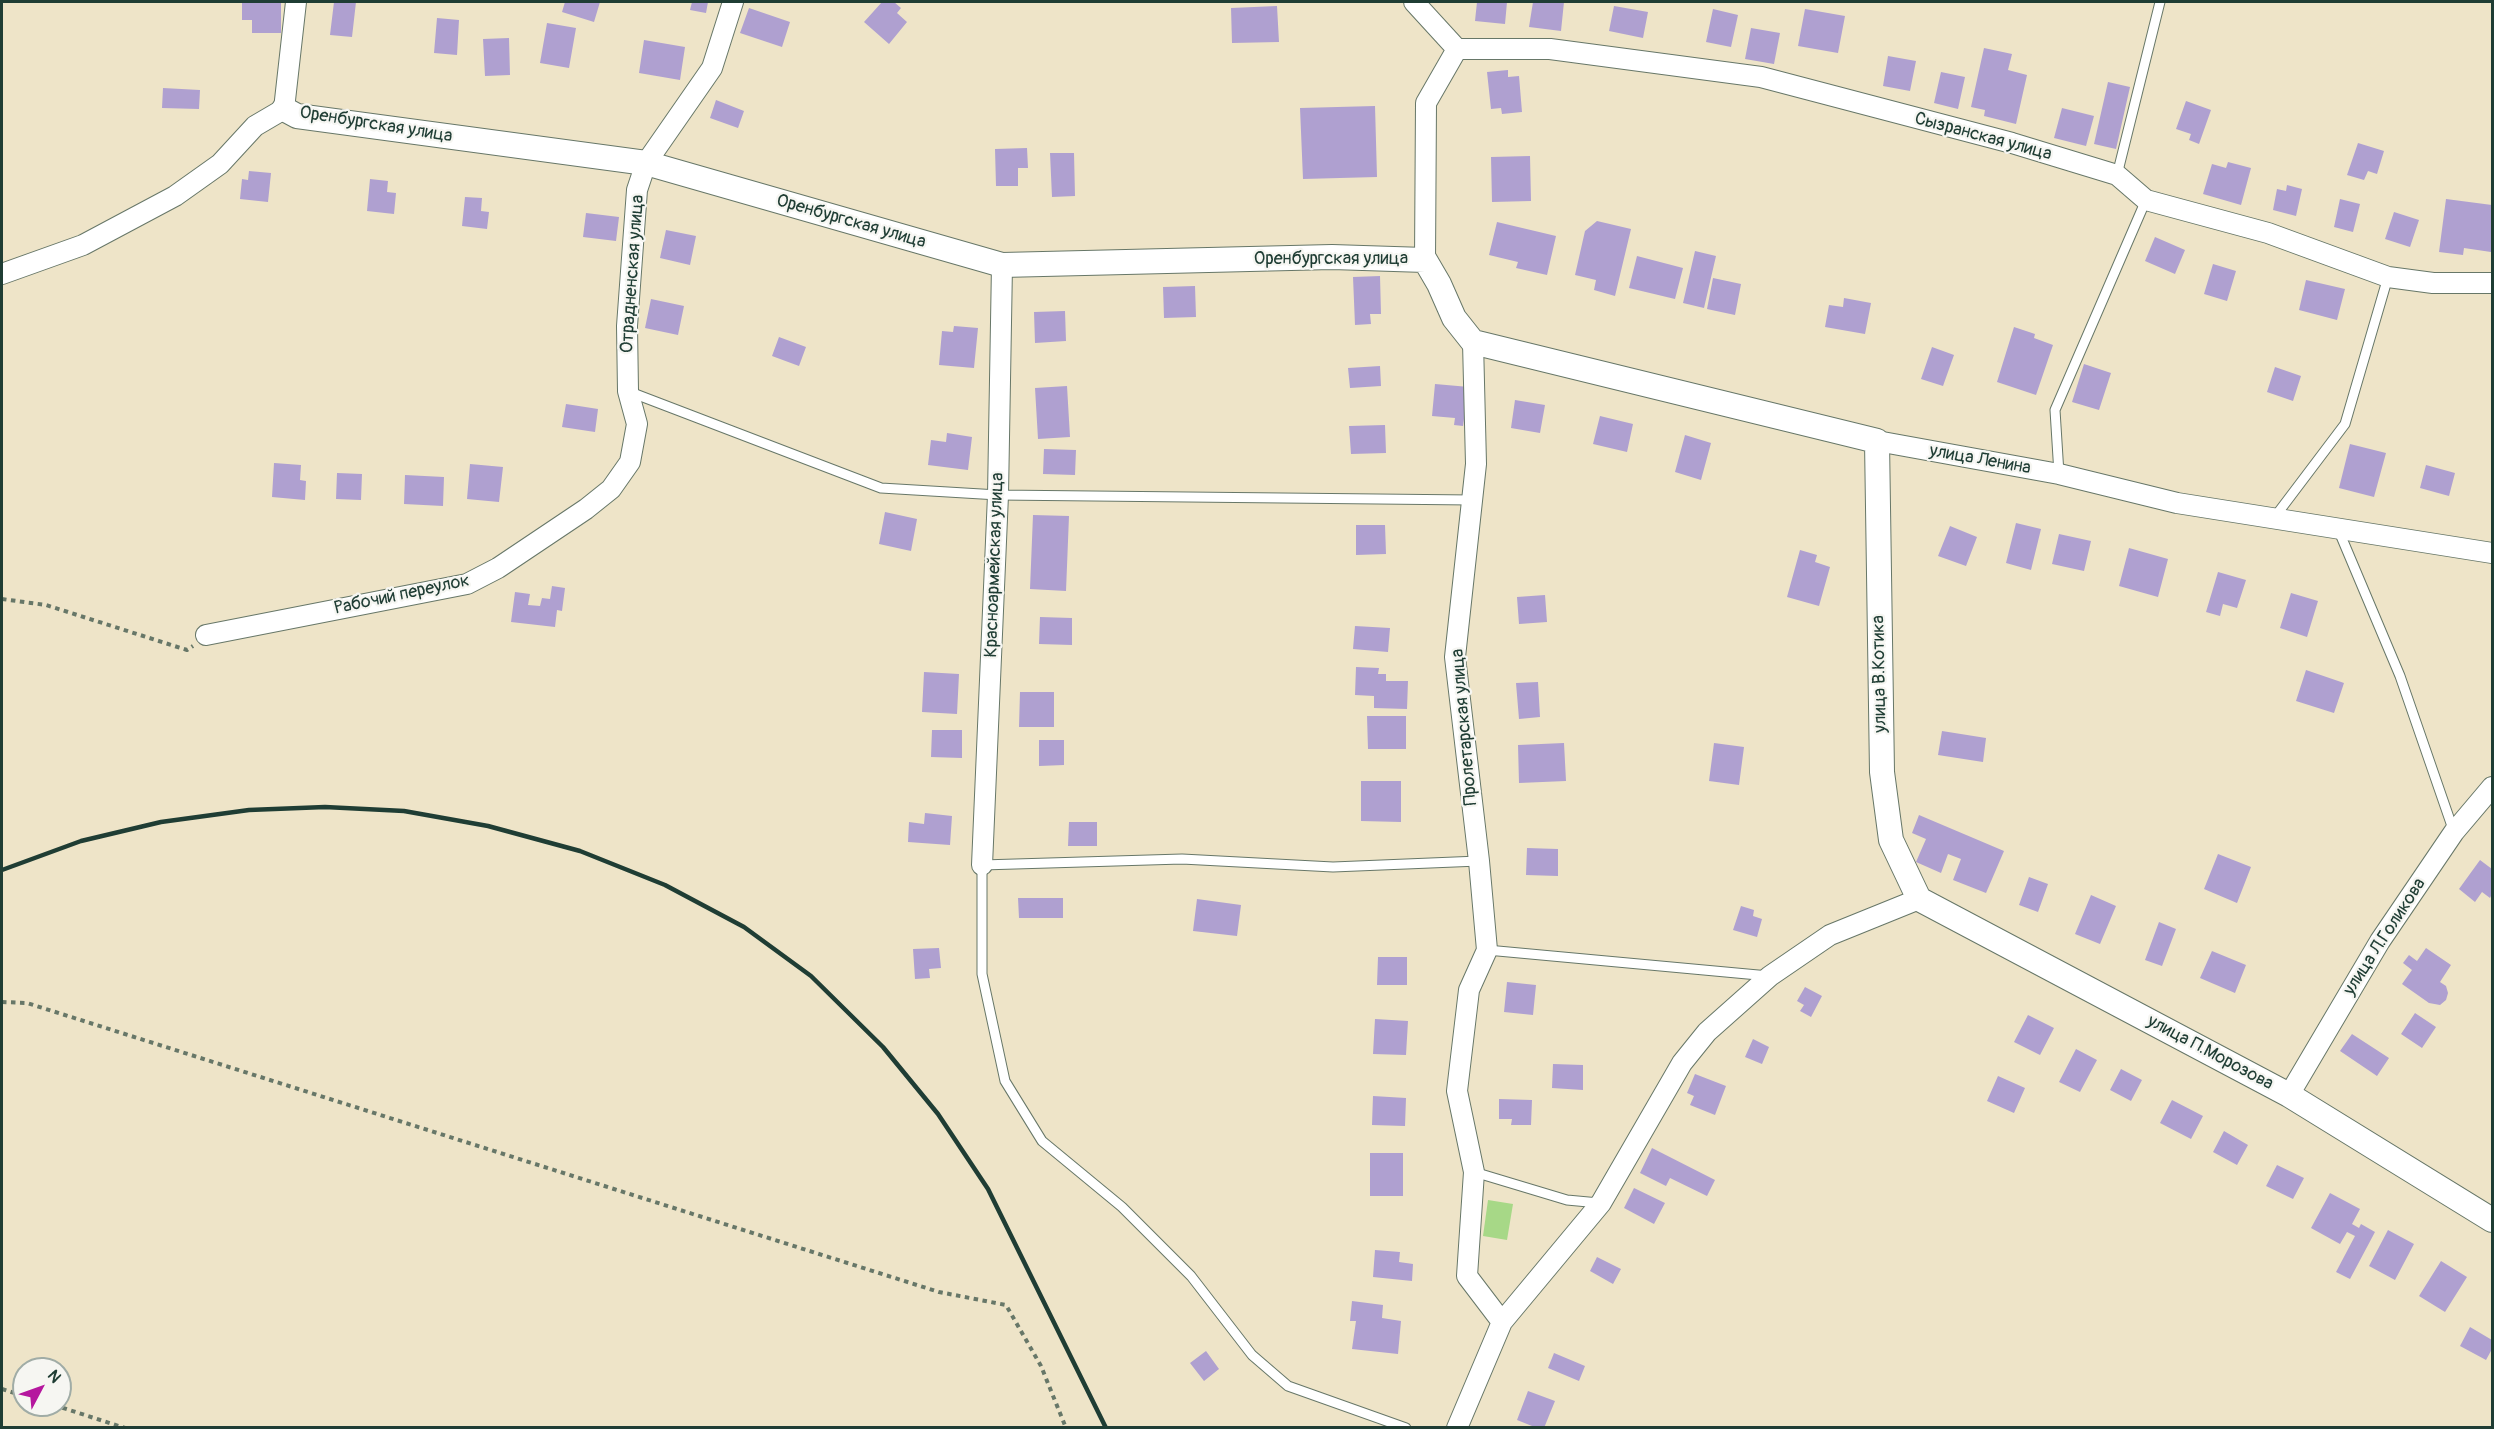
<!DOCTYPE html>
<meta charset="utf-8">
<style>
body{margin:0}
#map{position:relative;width:2494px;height:1429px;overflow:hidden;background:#eee4c8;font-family:Pangolin,sans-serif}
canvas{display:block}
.frame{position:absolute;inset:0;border:3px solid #1f3d34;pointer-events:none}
.north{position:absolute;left:12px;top:1357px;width:60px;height:60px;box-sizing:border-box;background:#f6f6f2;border:2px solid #a0aca6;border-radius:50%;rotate:49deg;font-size:16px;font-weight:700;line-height:24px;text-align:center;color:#1f3d34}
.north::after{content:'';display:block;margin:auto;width:21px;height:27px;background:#b5179e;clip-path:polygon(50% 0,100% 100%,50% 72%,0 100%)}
</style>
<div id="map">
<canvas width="2494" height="1429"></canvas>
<div class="frame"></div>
<div class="north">N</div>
</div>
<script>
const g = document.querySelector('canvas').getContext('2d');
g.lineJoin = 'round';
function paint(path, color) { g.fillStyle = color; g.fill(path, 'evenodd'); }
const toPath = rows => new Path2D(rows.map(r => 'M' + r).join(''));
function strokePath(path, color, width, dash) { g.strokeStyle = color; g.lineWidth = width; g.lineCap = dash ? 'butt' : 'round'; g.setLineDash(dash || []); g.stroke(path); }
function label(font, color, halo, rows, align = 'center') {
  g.font = font + ' Pangolin,sans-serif'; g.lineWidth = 4.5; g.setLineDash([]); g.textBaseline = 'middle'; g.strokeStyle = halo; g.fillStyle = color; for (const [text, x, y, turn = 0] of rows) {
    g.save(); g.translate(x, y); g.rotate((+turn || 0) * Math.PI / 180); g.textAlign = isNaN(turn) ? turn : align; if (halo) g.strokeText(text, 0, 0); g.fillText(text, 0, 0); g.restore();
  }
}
const green = toPath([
 [1488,1200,1513,1204,1507,1240,1483,1236]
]);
const building = toPath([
 [242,2,281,2,281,33,252,33,252,20,242,20],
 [334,2,356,2,352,37,330,35],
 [565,2,600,2,594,22,562,12],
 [692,2,708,2,706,13,690,10],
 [882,2,894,2,901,8,897,13,907,22,889,44,864,22],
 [1477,2,1507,2,1505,24,1475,21],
 [1533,2,1564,2,1561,31,1529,27],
 [1277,6,1279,42,1232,43,1231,8],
 [1614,6,1648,12,1643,38,1609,31],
 [749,8,790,22,782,47,740,33],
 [1713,9,1738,15,1731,47,1706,42],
 [1805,9,1845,16,1838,53,1798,46],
 [437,18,459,20,457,55,434,53],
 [547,23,576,28,569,68,540,63],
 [1751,28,1780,33,1774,64,1745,59],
 [509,38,510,75,485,76,483,39],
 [644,40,685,47,680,80,639,73],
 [1984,48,2012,54,2008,70,2027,75,2016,124,1984,116,1985,110,1971,107],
 [1888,56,1916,61,1910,91,1883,86],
 [1508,70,1508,77,1519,76,1522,112,1502,114,1501,108,1491,109,1487,72],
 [1941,72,1965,77,1958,109,1934,103],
 [2108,82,2130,87,2116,149,2094,144],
 [163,88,200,90,199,109,162,108],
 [716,100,744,111,738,128,710,118],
 [2186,101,2211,110,2199,144,2189,140,2191,134,2176,129],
 [1375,106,1377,177,1303,179,1300,108],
 [2062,108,2094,116,2086,146,2054,138],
 [2358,143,2384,151,2377,174,2368,171,2364,180,2347,175],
 [1027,148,1028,168,1018,168,1018,186,996,186,995,149],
 [1050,153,1074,153,1075,196,1052,197],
 [1530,156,1531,201,1492,202,1491,157],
 [2228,162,2251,168,2241,205,2203,194,2212,164,2226,168],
 [249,171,271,173,268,202,240,199,242,179,248,180],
 [370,179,388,181,387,192,396,193,394,214,367,211],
 [2287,185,2302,189,2296,216,2273,210,2277,189,2286,191],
 [465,197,482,198,481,211,489,212,487,229,462,226],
 [2340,199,2360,204,2353,232,2334,227],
 [2446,199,2492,205,2491,252,2464,248,2463,255,2439,252],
 [2394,212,2419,220,2410,247,2385,239],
 [586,213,619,217,616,241,583,237],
 [1597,221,1631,229,1615,296,1594,290,1596,280,1575,275,1585,231],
 [1497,222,1556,236,1547,275,1516,268,1518,262,1489,255],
 [666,230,696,236,690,265,660,258],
 [2155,237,2185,250,2175,274,2145,261],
 [1695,251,1716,256,1704,308,1683,303],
 [1637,256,1683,268,1675,299,1629,288],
 [2213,264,2236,271,2227,301,2204,294],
 [1380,276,1381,314,1370,314,1371,324,1355,325,1353,277],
 [1713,278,1741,284,1735,315,1707,309],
 [2306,280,2345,289,2337,320,2299,310],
 [1195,286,1196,317,1164,318,1163,287],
 [1844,298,1871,303,1865,334,1825,327,1829,305,1843,307],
 [651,299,684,306,678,335,645,328],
 [1065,311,1066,341,1035,343,1034,312],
 [954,326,978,328,974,368,939,365,942,331,953,332],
 [2014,327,2035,334,2034,338,2053,345,2036,395,1997,382],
 [779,337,806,347,799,366,772,356],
 [1932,347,1954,355,1943,386,1921,379],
 [2084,364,2111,373,2099,410,2072,402],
 [1380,366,1381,386,1350,388,1348,368],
 [2275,367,2301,376,2293,401,2267,392],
 [1435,384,1469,387,1466,420,1464,419,1463,426,1454,425,1455,418,1432,416],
 [1067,386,1070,437,1038,439,1035,388],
 [1515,400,1545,405,1540,433,1511,428],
 [566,404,598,409,595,432,562,427],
 [1600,416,1633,424,1627,452,1593,444],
 [1385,425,1386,453,1351,454,1349,426],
 [947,433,972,437,968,470,928,465,931,440,946,442],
 [1685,435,1711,443,1701,480,1675,472],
 [2350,444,2386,453,2374,497,2339,488],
 [1044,449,1076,450,1075,475,1043,474],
 [274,463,301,465,300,480,306,481,305,500,272,497],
 [470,464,503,467,499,502,467,499],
 [2426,465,2455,473,2449,496,2420,488],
 [337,473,362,474,361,500,336,499],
 [405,475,444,477,443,506,404,504],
 [885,512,917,519,911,551,879,544],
 [1033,515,1069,516,1066,591,1030,589],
 [2016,523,2041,529,2031,570,2006,563],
 [1356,525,1385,525,1386,554,1356,555],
 [1950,526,1977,537,1966,566,1938,556],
 [2059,534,2091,541,2084,571,2052,564],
 [2129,548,2168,559,2158,597,2119,586],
 [1800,550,1817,555,1815,562,1830,567,1819,606,1787,597],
 [2218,572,2246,580,2237,608,2223,604,2220,616,2206,612],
 [552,586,565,588,562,611,557,610,555,627,511,622,515,592,530,594,528,605,540,606,542,598,550,599],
 [2291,593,2318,601,2307,637,2280,628],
 [1545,595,1547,622,1519,624,1517,597],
 [1040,617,1072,618,1072,645,1039,644],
 [1355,626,1390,628,1388,652,1353,649],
 [1356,667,1379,668,1378,674,1386,674,1386,681,1408,681,1407,709,1374,708,1374,696,1355,695],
 [2306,670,2344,683,2334,713,2296,701],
 [924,672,959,674,957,714,922,712],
 [1538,682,1540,717,1519,719,1516,683],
 [1020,692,1054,692,1054,727,1019,727],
 [1367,716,1406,716,1406,749,1368,749],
 [932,730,962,730,962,758,931,757],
 [1942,731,1986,738,1983,762,1938,755],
 [1039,740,1064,740,1064,765,1039,766],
 [1564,743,1566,781,1519,783,1518,745],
 [1714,743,1744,747,1739,785,1709,781],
 [1361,781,1401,781,1401,822,1361,821],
 [925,813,952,816,950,845,908,842,909,822,924,824],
 [1919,815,2004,851,1986,893,1953,880,1961,859,1948,854,1941,873,1916,862,1926,839,1912,833],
 [1069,822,1097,822,1097,846,1068,846],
 [1527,848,1558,849,1558,876,1526,875],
 [2218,854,2251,867,2237,903,2204,889],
 [2480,860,2492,869,2492,894,2490,898,2482,892,2475,902,2459,889],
 [2029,877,2048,884,2038,912,2019,905],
 [2091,895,2116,906,2100,944,2075,934],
 [1018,898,1063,898,1063,918,1019,918],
 [1197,899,1241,905,1237,936,1193,931],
 [1741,906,1754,910,1753,916,1762,919,1757,937,1733,930],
 [2159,922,2176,929,2162,966,2145,960],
 [939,948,941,968,929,969,930,978,915,979,913,949],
 [2426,948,2451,965,2440,982,2446,986,2448,993,2446,1000,2440,1005,2429,1003,2402,984,2412,970,2403,963,2409,955,2417,961],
 [2212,951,2246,965,2235,993,2200,978],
 [1378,957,1407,957,1407,985,1377,985],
 [1507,982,1536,985,1533,1015,1504,1012],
 [1805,987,1822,996,1811,1017,1800,1011,1804,1005,1797,1001],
 [2415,1013,2436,1027,2422,1048,2401,1034],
 [2028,1015,2054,1028,2040,1055,2014,1042],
 [1375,1019,1408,1021,1406,1055,1373,1054],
 [2352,1034,2389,1058,2377,1076,2340,1051],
 [1753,1039,1769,1047,1762,1064,1745,1057],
 [2076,1049,2097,1060,2080,1092,2059,1082],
 [1553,1064,1583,1065,1583,1090,1552,1088],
 [2121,1069,2142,1080,2131,1101,2110,1090],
 [1695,1074,1726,1086,1715,1115,1690,1105,1694,1096,1687,1093],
 [1998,1076,2025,1088,2014,1113,1987,1101],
 [1373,1096,1406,1098,1405,1126,1372,1125],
 [1499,1099,1532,1100,1531,1125,1511,1125,1512,1119,1499,1119],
 [2172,1100,2203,1116,2191,1139,2160,1123],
 [2224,1131,2248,1145,2237,1165,2213,1152],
 [1652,1148,1715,1180,1707,1196,1670,1178,1666,1186,1640,1173],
 [1370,1153,1403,1153,1403,1196,1370,1196],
 [2277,1165,2304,1178,2293,1199,2266,1186],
 [1634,1188,1665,1203,1654,1224,1624,1208],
 [2330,1193,2360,1209,2352,1224,2359,1228,2361,1224,2375,1232,2350,1279,2336,1272,2355,1236,2347,1232,2340,1244,2311,1228],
 [2388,1230,2414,1244,2395,1280,2369,1266],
 [1375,1250,1400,1252,1399,1262,1413,1264,1412,1281,1373,1277],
 [1597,1257,1621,1269,1613,1284,1590,1271],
 [2441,1261,2467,1277,2445,1312,2419,1296],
 [1352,1301,1383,1305,1382,1318,1401,1321,1398,1354,1352,1349,1356,1321,1350,1321],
 [2470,1327,2492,1340,2492,1349,2486,1360,2460,1346],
 [1206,1351,1219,1369,1204,1381,1190,1363],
 [1554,1353,1585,1366,1579,1381,1548,1368],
 [1528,1391,1555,1401,1544,1428,1537,1428,1517,1420]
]);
const path = toPath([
 [2,599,46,605,187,650,193,646],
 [2,1002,27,1003,939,1292,1006,1305,1041,1366,1066,1428],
 [2,1389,24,1396],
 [54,1405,125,1428]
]);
const service = toPath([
 [2117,175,2160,2],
 [630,392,881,488,998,495,1472,500],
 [2059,474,2055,410,2146,200],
 [2274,518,2345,424,2388,277],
 [2338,529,2400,676,2454,832],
 [1487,950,1769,976],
 [1474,1172,1567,1200,1599,1203],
 [1406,1428,1288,1386,1252,1355,1191,1276,1122,1207,1042,1141,1005,1081,982,974,982,865,1182,859,1333,867,1479,861]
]);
const minor = toPath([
 [1414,2,1457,49,1426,103,1425,260],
 [1457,49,1550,49,1761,77,2012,143,2117,175,2146,200,2268,233,2388,277,2433,283,2492,283],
 [2,274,83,245,175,196,220,164,255,126,284,109,296,2],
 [1877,441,2059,474,2177,503,2492,553],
 [206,635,467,584,498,568,586,509,611,489,630,462,637,424,628,391,627,326,637,190,646,163,712,68,733,2],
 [982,865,998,495,1002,265],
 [2289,1095,2380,941,2454,832,2492,787],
 [1502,1322,1601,1203,1682,1063,1707,1032,1770,976,1830,935,1919,899],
 [1457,1428,1502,1322,1467,1276,1474,1172,1457,1091,1469,990,1487,950,1479,861,1455,657,1476,464,1473,342]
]);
const tertiary = toPath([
 [284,109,297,116,646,163,1002,265,1332,257,1425,260,1439,284,1454,318,1473,342,1877,441,1882,772,1891,840,1919,899,2289,1095,2492,1220]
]);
const rail = toPath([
 [2,870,81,841,161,822,249,810,325,807,404,811,488,826,580,851,665,885,744,927,811,976,883,1047,938,1114,988,1189,1106,1428]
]);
const streetNames = [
 ["Оренбургская улица",376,125,9],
 ["Сызранская улица",1983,137,15],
 ["Оренбургская улица",851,222,16],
 ["Оренбургская улица",1331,259],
 ["Отрадненская улица",633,274,-86],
 ["улица Ленина",1980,460,10],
 ["Красноармейская улица",995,565,-88],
 ["Рабочий переулок",402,595,-12],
 ["улица В.Котика",1880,674,-91],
 ["Пролетарская улица",1465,727,-95],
 ["улица Л.Голикова",2385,937,-57],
 ["улица П.Морозова",2210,1053,28]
];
paint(green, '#a7d887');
paint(building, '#afa0d0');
strokePath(service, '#677768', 11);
strokePath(minor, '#677768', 22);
strokePath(tertiary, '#677768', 26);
strokePath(path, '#677768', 4, [4.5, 4.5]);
strokePath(service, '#fff', 9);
strokePath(minor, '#fff', 20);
strokePath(tertiary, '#fff', 24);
strokePath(rail, '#1f3d34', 4.5);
label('18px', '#1f3d34', '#f6f6f2', streetNames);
</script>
